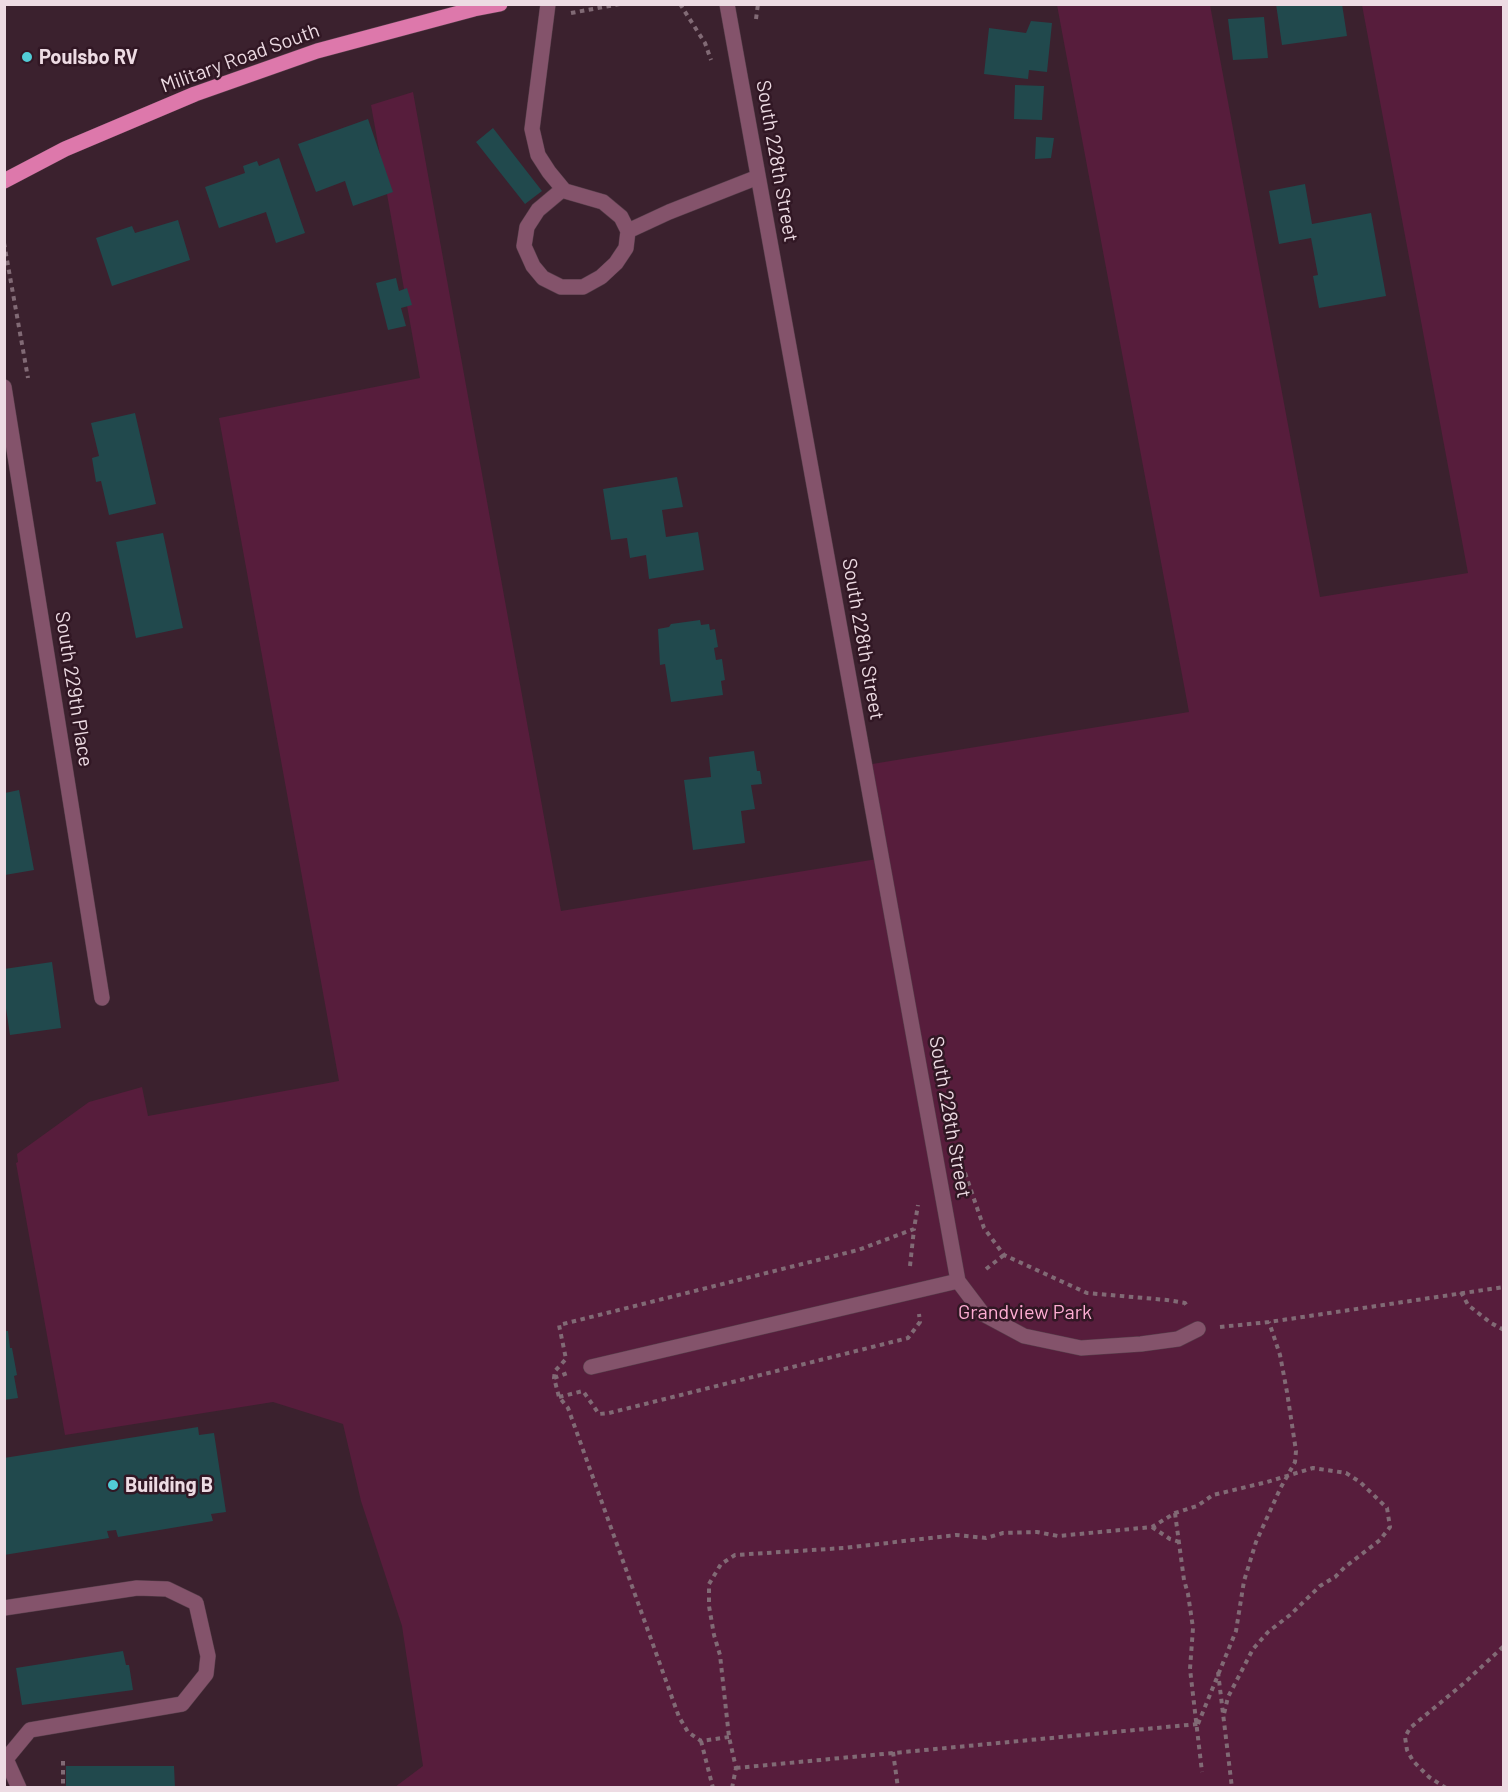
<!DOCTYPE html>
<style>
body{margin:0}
#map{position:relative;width:1508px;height:1792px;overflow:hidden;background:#3b212e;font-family:Barlow,sans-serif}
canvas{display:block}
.frame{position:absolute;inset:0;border:6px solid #eddbe3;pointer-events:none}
</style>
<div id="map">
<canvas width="1508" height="1792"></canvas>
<div class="frame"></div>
</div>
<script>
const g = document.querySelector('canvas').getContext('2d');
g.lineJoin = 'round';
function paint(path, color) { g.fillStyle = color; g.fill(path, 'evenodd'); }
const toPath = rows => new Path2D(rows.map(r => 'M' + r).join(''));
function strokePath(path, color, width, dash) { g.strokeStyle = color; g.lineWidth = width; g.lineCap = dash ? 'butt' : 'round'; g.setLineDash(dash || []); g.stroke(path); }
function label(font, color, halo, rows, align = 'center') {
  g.font = font + ' Barlow,sans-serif'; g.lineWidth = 5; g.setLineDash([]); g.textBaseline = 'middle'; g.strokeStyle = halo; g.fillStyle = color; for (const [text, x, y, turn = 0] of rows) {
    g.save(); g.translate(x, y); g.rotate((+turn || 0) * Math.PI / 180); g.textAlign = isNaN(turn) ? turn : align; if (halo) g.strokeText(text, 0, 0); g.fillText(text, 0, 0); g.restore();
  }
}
const green = toPath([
 [1057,5,1210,5,1320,597,1468,573,1362,5,1503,5,1503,1787,395,1787,423,1766,402,1626,361,1501,343,1424,273,1402,65,1435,16,1163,18,1162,17,1154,89,1102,142,1087,148,1116,339,1081,219,418,420,378,371,105,413,92,561,911,877,859,860,766,1189,712]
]);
const building = toPath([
 [1276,4,1342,4,1347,36,1282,45],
 [1264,17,1268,58,1233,60,1228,19],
 [1031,21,1052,23,1047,72,1029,70,1028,79,984,74,989,28,1026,33],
 [1015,85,1044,86,1042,120,1014,119],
 [368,119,393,192,353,206,345,181,316,192,298,144],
 [493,128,542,191,525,204,476,142],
 [1036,137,1054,138,1051,158,1035,159],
 [279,158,305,233,276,243,266,212,219,228,205,187,245,173,243,166,257,161,259,166],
 [1305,184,1312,224,1371,213,1386,296,1319,308,1313,276,1318,275,1311,238,1279,244,1269,191],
 [178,220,190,260,112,286,96,238,132,226,135,233],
 [396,278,399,291,407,288,412,305,401,308,406,326,388,330,376,283],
 [135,413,156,504,109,515,101,481,96,482,92,458,99,456,91,423],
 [677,477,683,507,662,510,666,537,698,532,704,570,649,579,646,555,630,558,627,538,611,540,603,489],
 [163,533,183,628,136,638,116,542],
 [700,620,701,625,709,624,710,630,715,629,718,647,714,648,716,660,722,659,725,680,721,681,723,695,671,702,665,664,660,665,658,629,669,627,671,624],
 [754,751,757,771,760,771,762,784,751,785,755,809,741,811,745,843,693,850,684,780,711,777,709,757],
 [19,790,34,870,5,875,5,793],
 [52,962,61,1028,10,1035,4,995,4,969],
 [4,1331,8,1331,10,1348,12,1348,17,1375,14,1376,18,1398,4,1400],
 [198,1427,199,1435,214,1433,226,1512,211,1514,213,1521,118,1537,116,1530,107,1531,109,1538,4,1555,4,1458],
 [123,1651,126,1665,129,1665,133,1690,22,1705,16,1668],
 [66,1766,174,1766,175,1788,66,1788]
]);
const path = toPath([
 [680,4,705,43,711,60],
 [571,13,620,4],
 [756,19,758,4],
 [4,243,28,378],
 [965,1173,984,1228,1004,1255,1087,1293,1167,1300,1185,1303,1188,1308],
 [910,1266,914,1229],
 [986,1269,1004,1255],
 [1461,1292,1468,1305,1491,1323,1504,1330],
 [1220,1327,1269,1322,1504,1287],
 [554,1378,570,1372],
 [559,1397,583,1391,599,1414,609,1413,908,1338,920,1322,919,1314],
 [1175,1513,1184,1580,1188,1594,1193,1628,1190,1669,1202,1772],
 [1152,1527,1170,1539,1180,1542],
 [1218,1672,1232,1788],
 [1198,1724,1236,1631,1244,1581,1256,1542,1280,1489,1295,1462,1296,1451,1287,1392,1280,1355,1269,1322],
 [729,1737,701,1741,688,1732,679,1717,568,1408,559,1397,554,1378,555,1371,566,1359,559,1325,858,1250,914,1229,918,1205],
 [701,1741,713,1788],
 [893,1752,898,1788],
 [63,1761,63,1788],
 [736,1768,1198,1724],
 [732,1788,736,1768,729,1737,720,1655,714,1635,709,1606,709,1584,721,1564,735,1555,844,1548,956,1535,986,1538,1003,1533,1037,1532,1058,1536,1152,1527,1175,1513,1197,1506,1213,1495,1267,1482,1313,1468,1346,1473,1360,1482,1387,1508,1390,1527,1380,1540,1345,1567,1335,1577,1320,1586,1290,1615,1268,1632,1253,1649,1228,1697,1224,1714],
 [1446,1788,1429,1777,1413,1761,1407,1750,1405,1737,1410,1728,1463,1684,1504,1646]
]);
const minor = toPath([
 [548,4,532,129,538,155,549,172,563,189,565,191,603,202,621,217,628,231,626,248,616,263,601,277,583,287,561,287,543,278,533,266,524,246,527,227,538,210,563,189],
 [727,4,958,1281],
 [628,231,669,212,758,177],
 [4,387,102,998],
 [591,1367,958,1281,983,1314,1024,1336,1081,1348,1141,1344,1178,1339,1198,1329],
 [4,1608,137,1588,167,1589,196,1603,208,1656,206,1674,182,1704,30,1730,6,1759,19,1788]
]);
const major = toPath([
 [4,181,65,149,195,94,317,51,474,9,500,4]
]);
const markers = [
 [27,57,6,"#52ccd6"],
 [113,1485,6,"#52ccd6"]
];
const poiNames = [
 ["Poulsbo RV",39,57],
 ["Building B",125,1485]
];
const streetNames = [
 ["Military Road South",240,58,-20],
 ["South 228th Street",777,161,80],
 ["South 228th Street",863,639,80],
 ["South 229th Place",74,689,81],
 ["South 228th Street",950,1117,80]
];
const parkNames = [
 ["Grandview Park",1025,1312]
];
paint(green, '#571d3c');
paint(building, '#21494d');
strokePath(minor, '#573f4b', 16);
strokePath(major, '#573f4b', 16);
strokePath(path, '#816a75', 4, [4.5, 4.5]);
strokePath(minor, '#84536b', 15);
strokePath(major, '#dd78ab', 15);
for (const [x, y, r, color] of markers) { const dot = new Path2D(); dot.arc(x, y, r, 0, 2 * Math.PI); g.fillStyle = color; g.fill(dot); strokePath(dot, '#311724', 2); }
label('bold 20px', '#eddbe3', '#311724', poiNames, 'left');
label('20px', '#eddbe3', '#311724', streetNames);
label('20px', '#feadd3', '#311724', parkNames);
</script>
